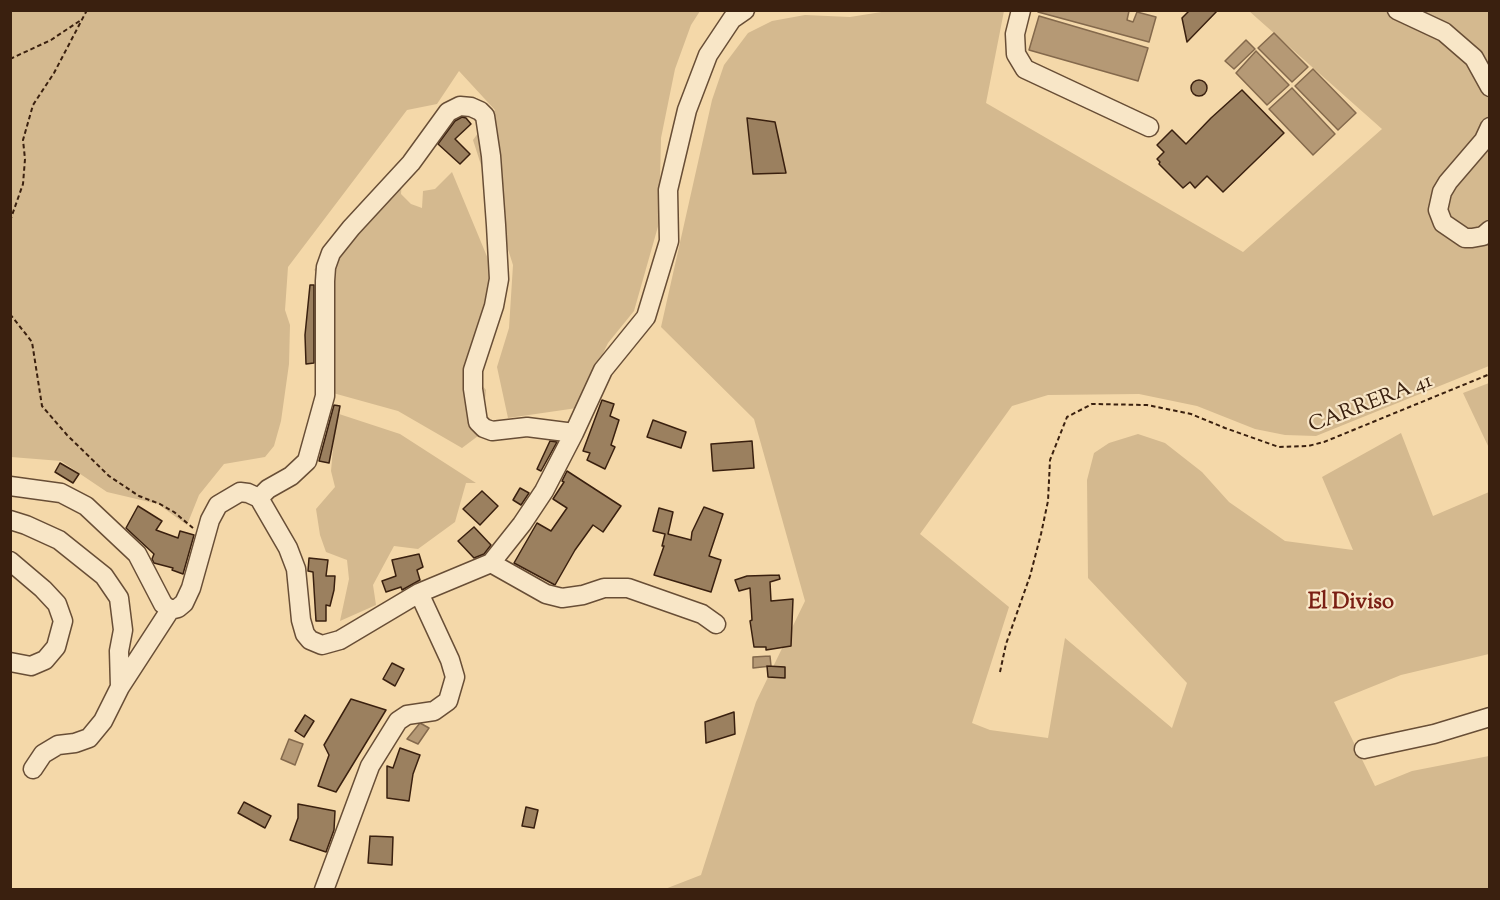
<!DOCTYPE html>
<style>
body{margin:0}
#map{position:relative;width:1500px;height:900px;overflow:hidden;background:#f4d8a9;font-family:"Sorts Mill Goudy",serif}
canvas{display:block}
.frame{position:absolute;inset:0;border:12px solid #3a200f;pointer-events:none}
</style>
<div id="map">
<canvas width="1500" height="900"></canvas>
<div class="frame"></div>
</div>
<script>
const g = document.querySelector('canvas').getContext('2d');
g.lineJoin = 'round';
function paint(path, color) { g.fillStyle = color; g.fill(path, 'evenodd'); }
const toPath = rows => new Path2D(rows.map(r => 'M' + r).join(''));
function strokePath(path, color, width, dash) { g.strokeStyle = color; g.lineWidth = width; g.lineCap = dash ? 'butt' : 'round'; g.setLineDash(dash || []); g.stroke(path); }
function label(font, color, halo, rows, align = 'center') {
  g.font = font + ' "Sorts Mill Goudy",serif'; g.lineWidth = 4.5; g.setLineDash([]); g.textBaseline = 'middle'; g.strokeStyle = halo; g.fillStyle = color; for (const [text, x, y, turn = 0] of rows) {
    g.save(); g.translate(x, y); g.rotate((+turn || 0) * Math.PI / 180); g.textAlign = isNaN(turn) ? turn : align; if (halo) g.strokeText(text, 0, 0); g.fillText(text, 0, 0); g.restore();
  }
}
const green = toPath([
 [894,10,1004,11,986,103,1243,252,1382,129,1249,11,1489,11,1489,366,1316,436,1285,435,1255,429,1197,406,1139,394,1048,395,1012,406,920,534,1009,607,972,723,990,730,1048,738,1065,638,1172,728,1187,683,1088,578,1087,480,1094,453,1109,443,1138,434,1165,443,1202,472,1229,502,1285,541,1353,550,1322,477,1401,433,1433,516,1489,492,1489,654,1401,675,1334,702,1375,786,1412,771,1489,756,1489,889,665,889,701,875,756,702,805,601,754,419,661,327,712,100,724,65,748,33,772,21,805,15,850,17],
 [10,11,700,11,691,25,675,69,661,138,659,223,634,311,608,343,577,408,508,418,497,367,509,328,513,265,473,140,495,110,459,71,437,104,407,110,288,267,285,310,290,325,289,364,281,421,274,446,265,457,224,464,199,495,187,525,158,504,107,492,61,461,11,457],
 [403,162,401,194,411,204,422,208,423,191,435,189,452,172,493,271,476,378,486,390,482,433,462,448,398,411,333,393,335,284,314,270],
 [1489,383,1489,448,1463,393],
 [336,413,400,434,476,483,466,483,455,522,418,549,394,546,373,585,376,605,340,621,349,579,347,560,326,552,320,535,316,509,335,487,331,471]
]);
const water = toPath([
 [1038,11,1129,11,1127,20,1133,22,1137,12,1156,17,1149,42,1038,12,1038,11],
 [1039,16,1148,48,1138,81,1029,50,1039,16],
 [1274,33,1308,67,1292,82,1258,48,1274,33],
 [1246,40,1255,49,1234,69,1225,61,1246,40],
 [1256,51,1289,85,1267,105,1236,73,1256,51],
 [1313,69,1356,113,1338,130,1295,86,1313,69],
 [1292,88,1335,134,1313,155,1269,109,1292,88],
 [770,656,771,666,753,668,753,657,770,656],
 [420,723,429,728,418,744,407,739,420,723],
 [289,739,303,744,295,765,281,759,289,739]
]);
const building = toPath([
 [1190,10,1218,10,1187,42,1182,18,1190,10],
 '1191 88a8 8 0 1 1 16 0a8 8 0 1 1-16 0Z',
 [1242,90,1284,133,1223,192,1207,176,1195,188,1190,182,1183,188,1159,164,1160,162,1157,159,1164,152,1157,145,1172,130,1186,144,1211,118,1242,90],
 [462,117,466,118,471,124,455,139,470,154,460,164,438,144,455,121,462,117],
 [747,118,775,122,786,173,753,174,747,118],
 [310,285,314,285,314,363,306,364,305,335,310,285],
 [602,400,614,404,610,416,619,420,611,445,615,447,605,469,587,460,590,453,583,451,602,400],
 [334,405,340,406,329,463,319,461,334,405],
 [653,420,686,432,681,448,647,437,653,420],
 [550,441,557,442,541,471,537,469,550,441],
 [752,441,754,468,713,471,711,444,752,441],
 [60,463,79,474,73,483,55,472,60,463],
 [567,471,621,506,603,532,593,525,575,550,555,585,514,563,537,523,551,531,567,508,553,499,564,482,562,481,567,471],
 [520,488,529,493,521,505,513,500,520,488],
 [482,491,498,506,480,525,463,509,482,491],
 [138,506,162,521,156,530,178,538,180,531,194,535,183,574,172,570,173,568,154,563,152,559,154,554,126,528,138,506],
 [704,507,723,514,709,556,721,560,711,592,654,575,664,546,662,546,665,534,653,531,659,508,673,512,668,534,691,540,692,532,704,507],
 [474,527,491,545,484,554,474,558,458,541,474,527],
 [419,554,423,567,417,570,420,580,402,590,401,587,386,592,382,581,396,576,392,560,419,554],
 [309,558,328,560,326,576,335,576,334,590,330,606,326,605,326,621,316,621,313,572,308,571,309,558],
 [779,575,780,579,770,582,771,601,793,599,791,646,766,650,766,647,754,647,750,621,752,620,750,588,739,591,735,580,747,576,779,575],
 [392,663,404,669,395,686,383,679,392,663],
 [767,666,785,667,785,678,768,677,767,666],
 [351,699,386,710,336,792,318,786,329,755,324,745,351,699],
 [734,712,735,734,706,743,705,722,734,712],
 [305,715,314,721,304,737,295,731,305,715],
 [400,748,420,755,413,774,409,801,387,798,387,766,393,768,400,748],
 [244,802,271,816,265,828,238,813,244,802],
 [298,804,335,811,334,830,326,852,290,840,298,818,298,804],
 [526,807,538,810,534,828,522,826,526,807],
 [370,836,393,837,392,865,368,863,370,836]
]);
const path = toPath([
 [10,59,51,40,81,20],
 [10,221,23,184,25,159,23,140,33,105,54,73,87,10],
 [10,314,32,342,42,406,67,435,109,476,139,496,160,504,174,512,193,528],
 [1000,672,1006,644,1030,576,1041,534,1048,501,1050,460,1067,417,1092,404,1147,405,1191,414,1225,428,1279,447,1308,446,1324,442,1490,374]
]);
const minor = toPath([
 [1021,10,1015,34,1016,54,1025,69,1149,127],
 [1397,10,1444,32,1474,58,1490,87],
 [1490,127,1484,140,1448,182,1442,192,1438,210,1443,223,1465,238,1472,238,1483,236,1490,230],
 [10,486,61,493,86,506,137,554,163,604,170,610,178,608,184,603,191,588,210,520,218,505,240,492,248,493,259,498,288,548,296,569,301,620,305,634,310,640,322,645,340,640,419,593,491,563,522,524,544,491,574,433,603,370,646,317,669,241,668,190,687,110,708,55,732,19,745,10],
 [259,498,268,489,291,476,307,461,325,396,325,281,326,267,331,253,351,228,411,163,448,112,460,106,471,107,480,111,485,116,491,156,496,225,499,279,494,306,473,370,473,389,478,422,484,428,492,431,527,427,574,433],
 [10,520,26,525,59,540,104,576,119,598,123,630,119,651,120,687,170,610],
 [10,561,43,589,57,604,63,621,56,647,45,660,31,666,10,662],
 [491,563,546,594,562,598,583,595,604,588,628,588,702,614,716,624],
 [1364,749,1434,734,1490,717],
 [33,769,43,754,58,745,75,743,89,738,103,721,120,687],
 [324,890,370,766,398,721,407,715,434,711,448,701,455,677,450,660,419,593]
]);
const streetNames = [
 ["CARRERA 41",1371,405,-21]
];
const neighbourhoodNames = [
 ["El Diviso",1351,604]
];
paint(green, '#d4b98f');
paint(water, '#b59975');
strokePath(water, '#84694c', 1.5);
paint(building, '#9b805f');
strokePath(building, '#3a200f', 1.5);
strokePath(minor, '#684e36', 21);
strokePath(path, '#3a200f', 2, [4.5, 3]);
strokePath(minor, '#f8e6c7', 18);
label('21px', '#3a200f', '#f8e6c7', streetNames);
label('bold 22px', '#7a1f14', '#f8e6c7', neighbourhoodNames);
</script>
